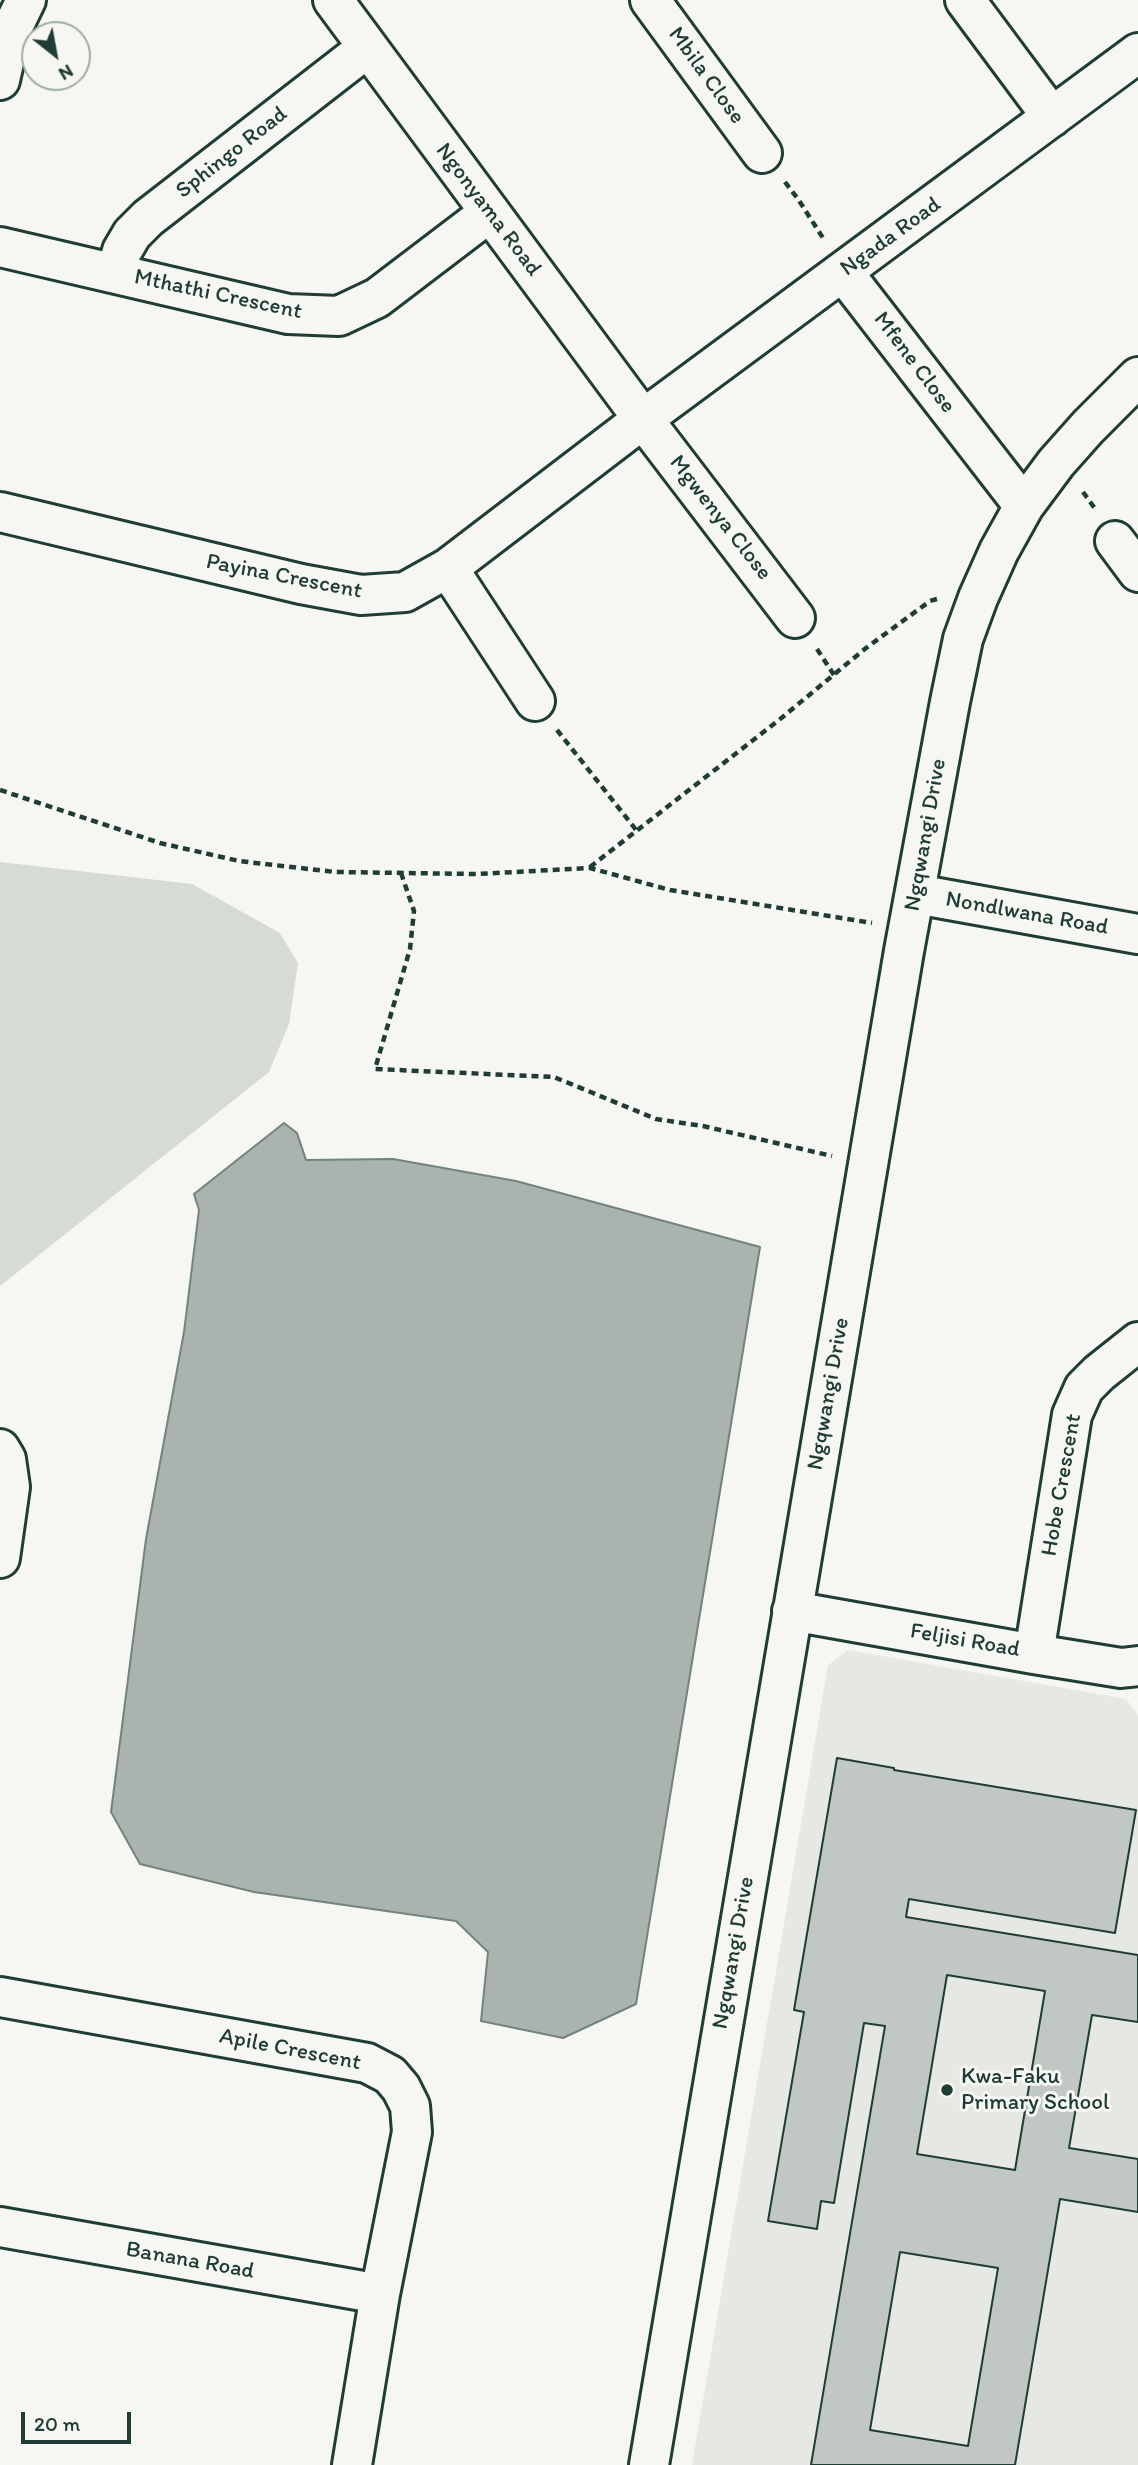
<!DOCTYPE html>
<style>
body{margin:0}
#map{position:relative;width:1138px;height:2465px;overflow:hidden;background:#f6f6f2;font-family:Itim,sans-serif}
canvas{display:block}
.north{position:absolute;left:21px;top:21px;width:70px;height:70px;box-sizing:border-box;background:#f6f6f2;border:2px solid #a0aca6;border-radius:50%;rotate:149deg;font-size:19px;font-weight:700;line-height:28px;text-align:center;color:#1f3d34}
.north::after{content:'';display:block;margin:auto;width:24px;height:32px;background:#1f3d34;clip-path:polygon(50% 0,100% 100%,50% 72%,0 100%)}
.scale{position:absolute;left:21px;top:2412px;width:110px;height:32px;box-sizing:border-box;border:4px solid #1f3d34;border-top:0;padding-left:9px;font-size:21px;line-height:24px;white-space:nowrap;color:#1f3d34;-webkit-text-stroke:5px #f6f6f2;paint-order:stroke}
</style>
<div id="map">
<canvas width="1138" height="2465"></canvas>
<div class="north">N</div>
<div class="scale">20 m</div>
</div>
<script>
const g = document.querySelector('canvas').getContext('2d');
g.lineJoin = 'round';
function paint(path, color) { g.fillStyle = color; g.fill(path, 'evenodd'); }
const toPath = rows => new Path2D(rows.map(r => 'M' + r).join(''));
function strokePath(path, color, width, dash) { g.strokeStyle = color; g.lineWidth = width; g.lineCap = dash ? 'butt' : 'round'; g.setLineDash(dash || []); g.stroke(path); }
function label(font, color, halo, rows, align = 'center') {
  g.font = font + ' Itim,sans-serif'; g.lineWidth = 6; g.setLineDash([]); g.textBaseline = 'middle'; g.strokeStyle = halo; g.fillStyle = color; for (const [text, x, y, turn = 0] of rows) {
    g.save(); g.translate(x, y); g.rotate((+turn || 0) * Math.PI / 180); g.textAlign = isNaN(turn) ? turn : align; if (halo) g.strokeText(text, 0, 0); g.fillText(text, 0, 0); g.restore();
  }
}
const built = toPath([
 [848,1650,1126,1699,1138,1715,1138,2465,692,2465,828,1665]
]);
const green = toPath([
 [0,862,192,884,280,933,298,963,289,1024,269,1072,0,1286]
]);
const water = toPath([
 [284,1123,297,1133,306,1160,393,1159,516,1181,760,1247,636,2004,563,2038,481,2021,488,1952,456,1921,254,1892,140,1864,111,1812,146,1539,184,1332,199,1210,194,1194,284,1123]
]);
const building = toPath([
 [837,1758,894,1768,894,1770,1136,1810,1115,1933,909,1899,906,1917,1138,1955,1138,2022,1092,2015,1069,2148,1138,2159,1138,2212,1060,2199,1015,2465,811,2465,885,2026,864,2023,834,2203,821,2201,817,2229,768,2221,804,2012,794,2010,837,1758],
 [947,1975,1045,1991,1015,2170,917,2154,947,1975],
 [900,2252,998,2268,968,2446,870,2430,900,2252]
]);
const path = toPath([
 [785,182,798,199,823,238],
 [1083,492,1096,510],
 [817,649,834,675],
 [557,730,637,831],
 [0,790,160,843,239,861,335,872,477,874,590,868,670,890,872,923],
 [590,867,779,720,866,648,930,601,937,599],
 [401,873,414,911,410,949,375,1069,554,1077,656,1119,703,1126,832,1156]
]);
const minor = toPath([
 [333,0,643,419,795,618],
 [650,0,762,153],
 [965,0,1052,117],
 [0,80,11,31,26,0],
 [0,247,288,314,339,316,377,298,490,212],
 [843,272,1024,506],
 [116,273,122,251,132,234,148,218,367,48],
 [0,512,301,584,361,595,405,592,448,568,643,419,1138,53],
 [1115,541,1138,572],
 [448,568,535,701],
 [916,894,1138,934],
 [0,1449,6,1459,10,1487,0,1558],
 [792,1611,1034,1654,1121,1668,1138,1666],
 [1034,1654,1072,1415,1084,1388,1099,1373,1138,1342],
 [0,1997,367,2063,390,2075,401,2088,410,2106,412,2132,380,2294,352,2465],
 [0,2227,380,2294],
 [649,2465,904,951,950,702,963,639,978,598,999,551,1024,506,1056,463,1088,427,1138,377]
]);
const markers = [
 [947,2090,7,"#1f3d34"]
];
const streetNames = [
 ["Mbila Close",706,76,54],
 ["Sphingo Road",232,153,-38],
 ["Ngonyama Road",488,210,53],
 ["Ngada Road",891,237,-36],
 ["Mthathi Crescent",218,295,12],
 ["Mfene Close",914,363,53],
 ["Mgwenya Close",720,518,52],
 ["Payina Crescent",284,577,11],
 ["Ngqwangi Drive",926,835,-80],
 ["Nondlwana Road",1027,914,10],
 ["Ngqwangi Drive",829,1394,-80],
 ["Hobe Crescent",1062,1485,-80],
 ["Feljisi Road",965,1641,10],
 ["Ngqwangi Drive",734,1953,-80],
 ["Apile Crescent",290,2050,11],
 ["Banana Road",190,2261,10]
];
const poiNames = [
 ["Kwa-Faku",961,2077],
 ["Primary School",961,2103]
];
paint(built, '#e6e8e4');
paint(green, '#d6dbd6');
paint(water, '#aab3ae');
strokePath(water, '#72847d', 2);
paint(building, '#c1c8c3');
strokePath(building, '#1f3d34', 2);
strokePath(minor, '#1f3d34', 44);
strokePath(path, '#1f3d34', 4.5, [7, 5]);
strokePath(minor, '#f6f6f2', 38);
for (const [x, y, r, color] of markers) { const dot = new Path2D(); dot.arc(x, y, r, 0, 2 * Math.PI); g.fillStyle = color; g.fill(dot); strokePath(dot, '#f6f6f2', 2.5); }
label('23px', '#1f3d34', '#f6f6f2', streetNames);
label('23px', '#1f3d34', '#f6f6f2', poiNames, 'left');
</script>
